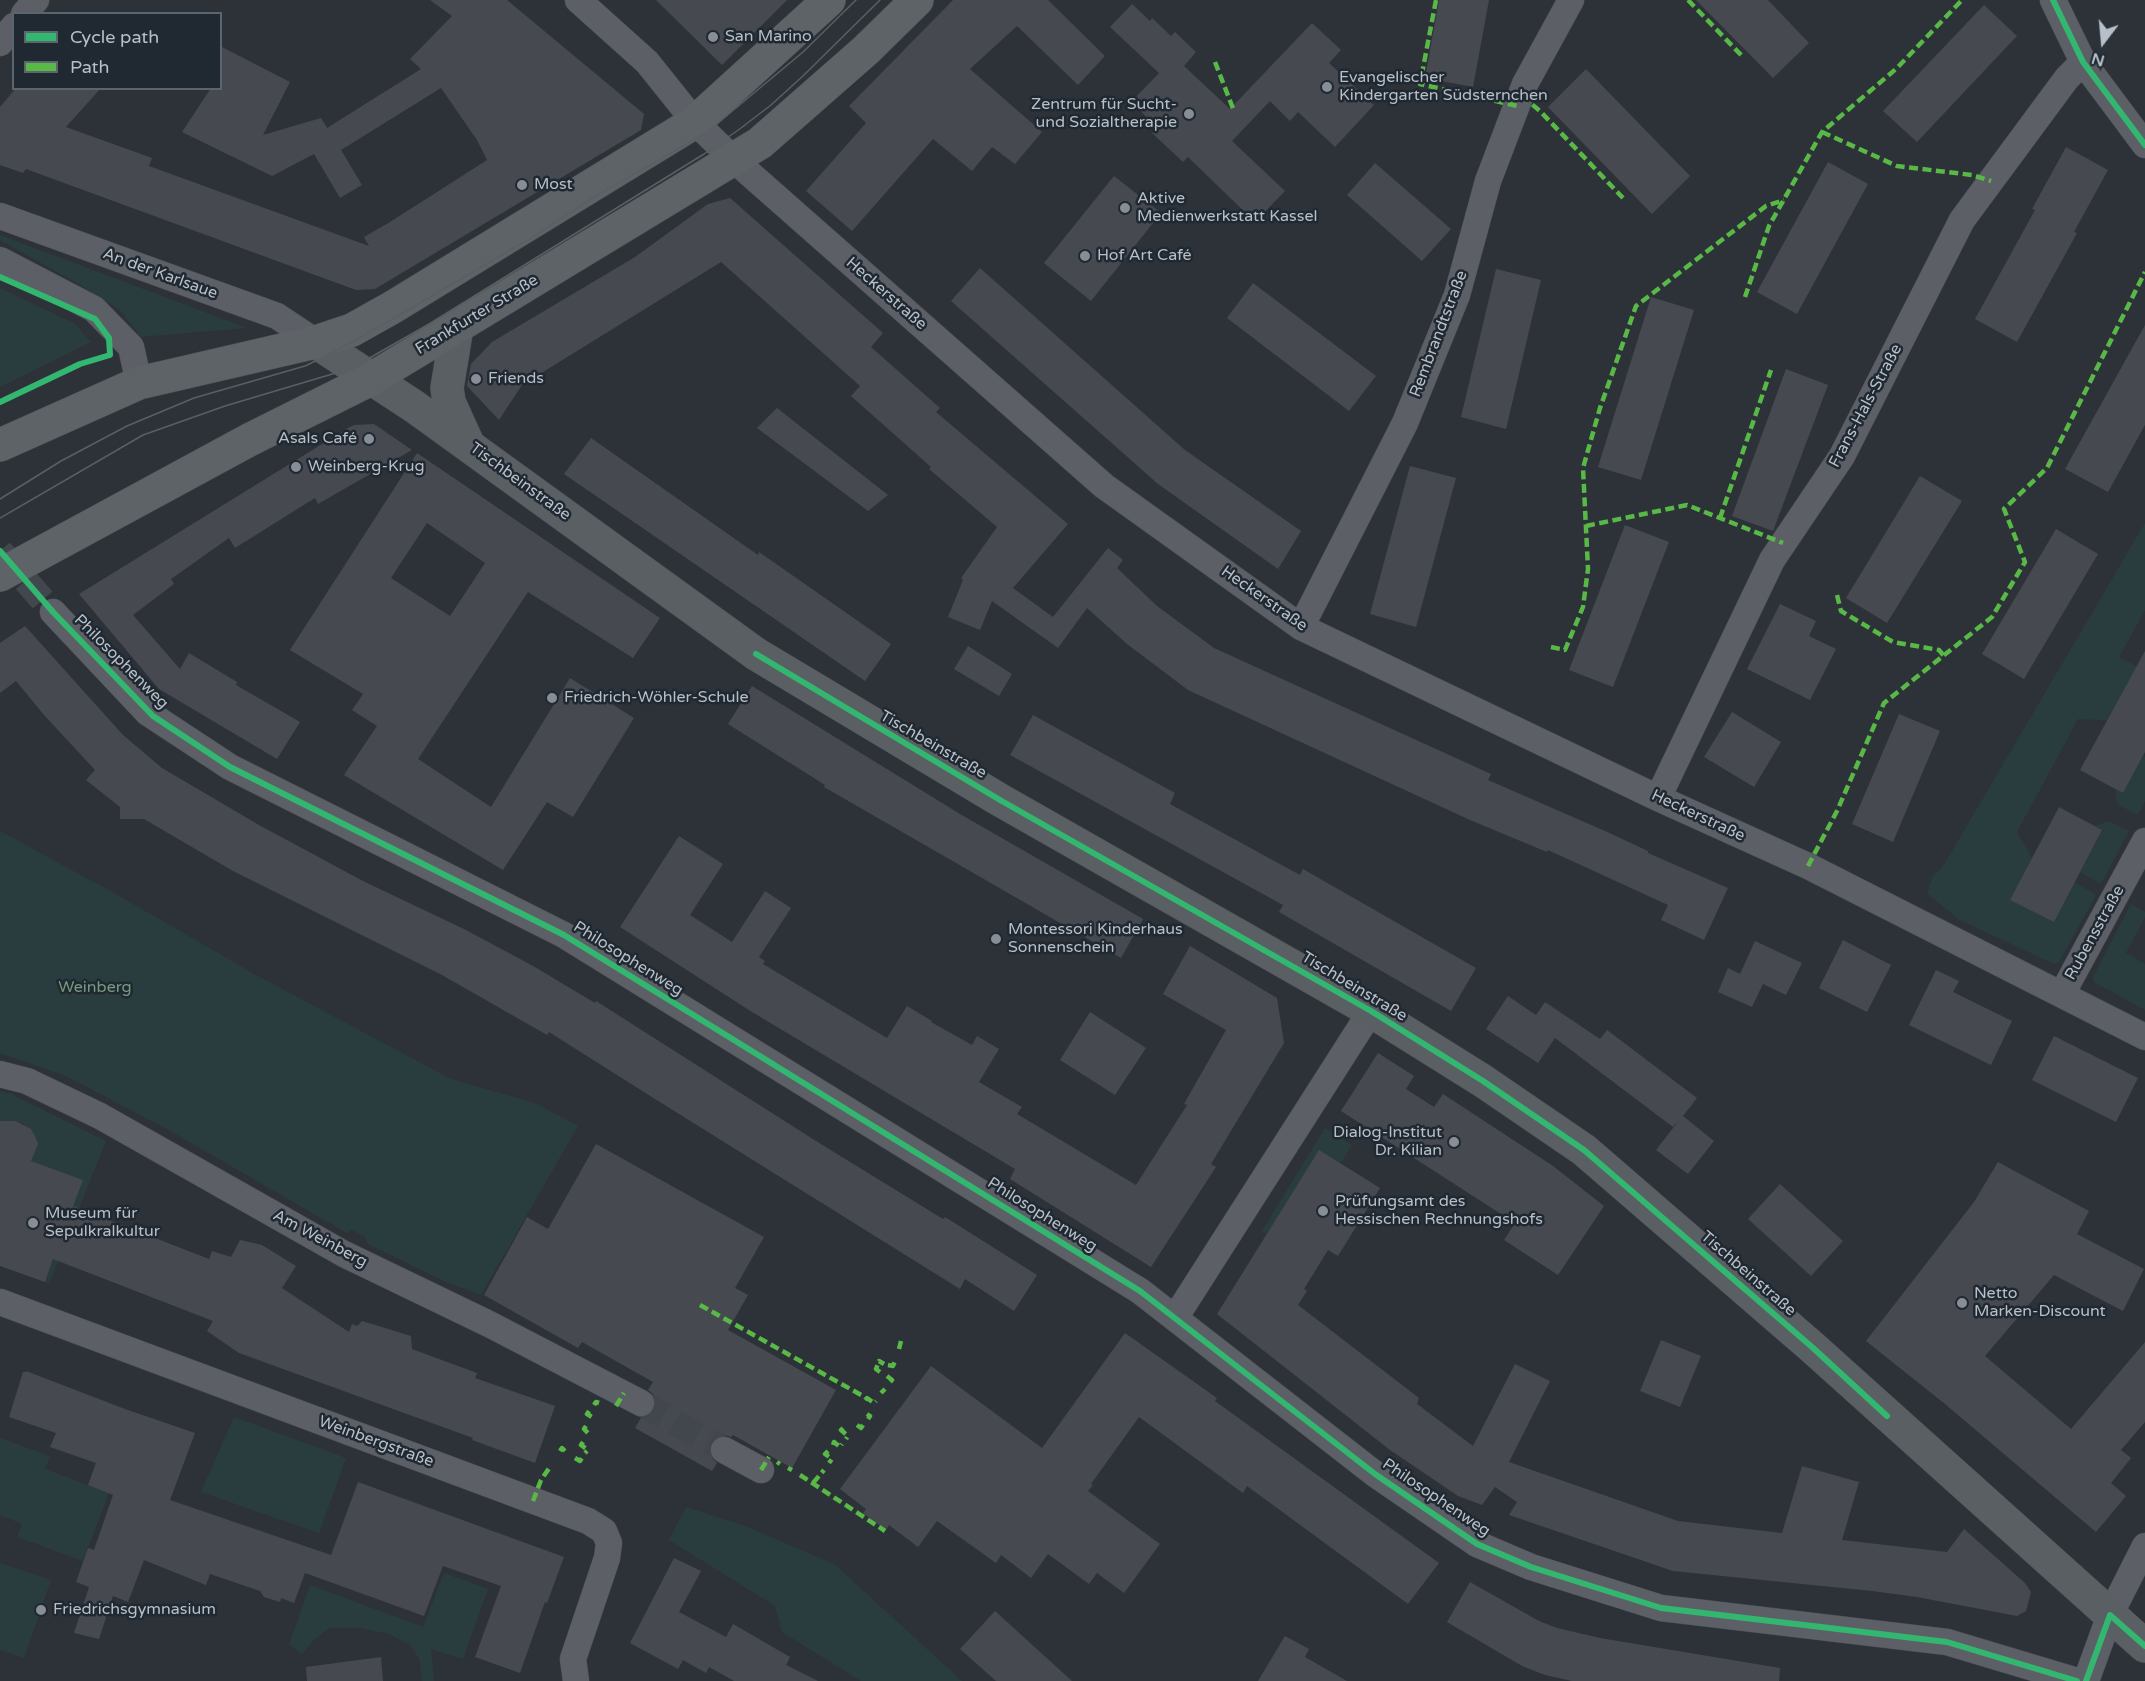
<!DOCTYPE html>
<meta charset="utf-8">
<style>
body{margin:0}
#map{position:relative;width:2145px;height:1681px;overflow:hidden;background:#2d3238;font-family:"Varela Round",sans-serif}
canvas{display:block}
.legend{position:absolute;left:12px;top:12px;width:210px;height:78px;box-sizing:border-box;background:#202932;border:2px solid #5c656e;margin:0;padding:8px 10px;list-style:none;font-size:18px;color:#b7bfc8}
.legend li{display:flex;align-items:center;gap:12px;height:30px}
.legend b{width:30px;border:2px solid #5c656e}
.north{position:absolute;left:2073px;top:12px;width:60px;height:60px;-webkit-text-stroke:4px #202932;paint-order:stroke;rotate:196deg;font-size:16px;font-weight:700;line-height:24px;text-align:center;color:#b7bfc8}
.north::after{content:'';display:block;margin:auto;width:21px;height:27px;background:#b7bfc8;clip-path:polygon(50% 0,100% 100%,50% 72%,0 100%)}
</style>
<div id="map">
<canvas width="2145" height="1681"></canvas>
<ul class="legend">
<li><b style="height:8px;background:#33b770"></b>Cycle path</li>
<li><b style="height:8px;background:#58b947"></b>Path</li>
</ul>
<div class="north">N</div>
</div>
<script>
const g = document.querySelector('canvas').getContext('2d');
g.lineJoin = 'round';
function paint(path, color) { g.fillStyle = color; g.fill(path, 'evenodd'); }
const toPath = rows => new Path2D(rows.map(r => 'M' + r).join(''));
function strokePath(path, color, width, dash) { g.strokeStyle = color; g.lineWidth = width; g.lineCap = dash ? 'butt' : 'round'; g.setLineDash(dash || []); g.stroke(path); }
function label(font, color, halo, rows, align = 'center') {
  g.font = font + ' "Varela Round",sans-serif'; g.lineWidth = 5; g.setLineDash([]); g.textBaseline = 'middle'; g.strokeStyle = halo; g.fillStyle = color; for (const [text, x, y, turn = 0] of rows) {
    g.save(); g.translate(x, y); g.rotate((+turn || 0) * Math.PI / 180); g.textAlign = isNaN(turn) ? turn : align; if (halo) g.strokeText(text, 0, 0); g.fillText(text, 0, 0); g.restore();
  }
}
const green = toPath([
 [0,235,247,328,141,337,120,310,82,286,0,240],
 [0,288,75,324,91,342,0,387],
 [2145,523,2145,610,2119,657,2145,671,2130,678,2107,720,2078,719,2017,832,2032,858,2011,900,2054,922,2075,882,2096,895,2059,962,2054,964,1958,919,1927,893,1933,876,1942,868],
 [2143,756,2145,757,2145,801,2138,815,2117,804,2115,789,2123,793],
 [2109,821,2129,831,2101,884,2080,872,2102,831,2095,826],
 [0,831,114,893,256,975,449,1078,537,1104,578,1126,481,1295,446,1282,368,1244,365,1237,352,1230,347,1233,167,1129,66,1076,0,1053],
 [2131,904,2145,912,2145,917,2126,953,2145,964,2145,1010,2094,982,2093,977],
 [0,1091,11,1094,106,1141,49,1283,45,1282,82,1180,31,1161,37,1144,35,1136,24,1124,16,1121,0,1124],
 [1325,1128,1352,1145,1340,1164,1319,1151,1266,1234,1262,1231],
 [234,1417,346,1458,319,1533,201,1492],
 [0,1438,50,1456,45,1469,109,1493,83,1561,17,1537,22,1524,0,1515],
 [686,1507,748,1527,834,1564,962,1681,861,1681,782,1632,775,1606,669,1540],
 [0,1563,51,1580,24,1658,0,1650],
 [444,1573,488,1589,463,1659,431,1649,434,1681,422,1681,420,1660,410,1645,389,1634,361,1628,329,1628,315,1639,302,1654,289,1645,310,1585,423,1627]
]);
const building = toPath([
 [430,0,507,0,644,114,641,130,375,289,356,290,26,169,23,173,0,165,0,107,16,88,101,88,66,127,152,158,149,166,369,246,364,237,390,222,487,160,477,140,441,88,341,150,362,185,340,198,314,154,272,176,182,132,211,88,220,88,220,46,290,82,263,135,321,118,327,128,421,69,410,59,452,16],
 [656,0,787,0,722,65],
 [953,0,1048,0,1105,56,1078,85,1017,26,970,69,1042,132,1015,164,992,147,972,171,933,139,852,231,806,191,866,123,849,106],
 [1439,0,1489,0,1473,87,1425,78],
 [1696,0,1768,0,1809,43,1773,78],
 [1132,4,1150,21,1152,18,1171,36,1175,32,1196,52,1184,66,1230,109,1312,23,1341,50,1329,63,1374,105,1335,147,1298,112,1290,121,1270,101,1232,141,1285,191,1255,222,1188,157,1183,162,1152,133,1157,127,1131,102,1159,73,1110,27],
 [1984,5,2017,36,1917,142,1883,111],
 [1586,69,1690,176,1652,214,1548,107],
 [2066,147,2108,170,2074,232,2077,233,2017,342,1975,319,2035,210,2032,209],
 [1828,162,1868,184,1797,314,1757,292],
 [1375,163,1451,229,1422,261,1347,195],
 [1114,176,1161,213,1091,301,1044,263],
 [730,198,883,333,871,347,940,408,936,412,1068,524,1013,588,1053,617,1108,548,1123,560,1117,568,1157,606,1214,648,1491,774,1488,780,1605,831,1648,851,1648,853,1728,888,1704,940,1661,920,1668,905,1548,850,1547,852,1470,820,1188,690,1127,644,1087,608,1058,648,992,601,980,630,948,617,963,580,961,578,997,527,929,469,931,467,851,396,860,386,721,262,522,385,499,420,467,386,471,364,492,342,635,257,708,204],
 [980,268,1185,450,1301,531,1278,569,1158,484,951,301],
 [1496,269,1541,280,1506,429,1461,417],
 [1253,283,1376,376,1349,411,1227,318],
 [1651,297,1694,310,1641,480,1598,467],
 [2145,325,2145,425,2108,492,2065,469],
 [1786,369,1828,385,1773,531,1732,516],
 [777,408,888,495,868,511,757,428],
 [374,424,412,450,318,504,315,498,235,548,229,538,171,579,174,584,133,615,180,669,189,653,237,682,236,685,300,722,277,759,159,689,79,594,348,428,354,425],
 [591,438,758,555,759,552,891,644,865,681,564,474],
 [417,453,660,618,633,658,528,592,418,759,491,807,570,678,634,718,573,817,547,802,503,870,344,775,377,726,352,710,363,694,290,650],
 [427,523,485,563,450,616,391,578],
 [1410,466,1456,478,1416,627,1370,614],
 [1920,476,1962,501,1887,623,1846,598],
 [1625,525,1669,542,1613,687,1569,670],
 [2056,529,2098,554,2024,679,1982,654],
 [1780,604,1816,621,1809,636,1836,649,1810,700,1747,669],
 [25,626,123,735,162,768,259,825,363,881,466,930,533,966,595,1003,596,1001,816,1141,943,1219,945,1217,1037,1275,1014,1311,965,1279,960,1289,655,1099,549,1032,547,1035,442,975,233,871,144,819,120,819,120,807,86,780,95,770,44,715,16,681,0,693,0,643],
 [968,646,1012,674,999,696,954,669],
 [2145,651,2145,752,2123,793,2080,770],
 [752,686,960,814,1143,919,1121,958,824,787,825,785,728,724],
 [1732,712,1781,742,1754,787,1704,757],
 [1899,714,1940,731,1893,842,1852,824],
 [1033,715,1175,793,1170,804,1300,875,1303,869,1476,968,1451,1011,1279,912,1283,905,1010,755],
 [2059,807,2102,830,2054,922,2010,900],
 [679,836,723,864,690,915,732,942,765,891,791,908,759,957,765,961,763,964,887,1038,907,1006,932,1021,931,1022,972,1045,977,1036,999,1049,979,1082,1022,1107,1017,1114,1136,1185,1187,1105,1184,1104,1226,1030,1163,994,1190,946,1277,998,1284,1043,1211,1164,1216,1167,1151,1267,1010,1179,1015,1169,752,1012,620,927],
 [1843,940,1891,965,1867,1012,1819,988],
 [1755,941,1802,963,1786,995,1763,984,1752,1007,1718,992,1728,968,1740,974],
 [1936,970,1959,981,1953,992,2012,1021,1991,1065,1909,1025],
 [1508,996,1536,1015,1545,1002,1600,1039,1607,1030,1697,1098,1683,1116,1714,1141,1688,1174,1656,1150,1680,1119,1673,1127,1555,1038,1538,1063,1486,1029],
 [1090,1012,1146,1048,1115,1095,1060,1060],
 [2054,1036,2138,1078,2116,1122,2032,1080],
 [1378,1053,1414,1076,1406,1089,1434,1107,1443,1094,1553,1166,1604,1206,1558,1275,1504,1240,1515,1223,1341,1111],
 [0,1121,16,1121,31,1129,35,1136,38,1144,31,1161,83,1180,73,1206,209,1259,212,1251,231,1257,240,1240,262,1245,296,1266,282,1288,349,1332,352,1324,357,1326,362,1321,411,1336,412,1349,477,1373,475,1378,555,1406,535,1463,472,1440,473,1438,239,1353,207,1331,213,1321,53,1259,45,1282,0,1266],
 [596,1144,764,1237,735,1288,748,1295,728,1330,836,1390,792,1468,733,1435,731,1437,724,1435,717,1437,711,1442,709,1451,712,1458,717,1463,712,1471,635,1428,641,1418,649,1416,655,1409,656,1402,654,1395,648,1390,653,1382,582,1342,578,1348,484,1295,527,1217,548,1229],
 [1319,1150,1380,1188,1338,1256,1328,1250,1304,1289,1307,1291,1298,1305,1419,1398,1417,1404,1473,1446,1515,1364,1550,1381,1509,1462,1678,1521,1782,1533,1802,1466,1859,1482,1842,1540,1947,1552,1964,1529,2025,1583,2031,1592,2026,1611,2017,1616,1917,1597,1872,1591,1673,1571,1509,1515,1517,1502,1495,1487,1482,1505,1458,1496,1390,1450,1217,1314],
 [1998,1162,2089,1211,2077,1234,2144,1269,2123,1311,2054,1275,1985,1356,2071,1429,2145,1342,2145,1422,2121,1450,2131,1458,2111,1483,2126,1496,2096,1532,1945,1404,1866,1341,1974,1202],
 [1780,1184,1843,1241,1811,1276,1748,1219],
 [1125,1333,1217,1398,1215,1401,1439,1563,1408,1604,1247,1486,1243,1493,1139,1417,1091,1484,1093,1485,1088,1491,1160,1544,1124,1593,1097,1573,1089,1584,1048,1554,1031,1578,1001,1555,996,1563,937,1521,918,1547,889,1525,886,1530,863,1513,866,1509,840,1489,931,1366,1042,1448],
 [1661,1340,1701,1356,1680,1407,1640,1391],
 [26,1371,125,1409,195,1433,170,1500,331,1555,358,1482,564,1557,547,1603,545,1602,520,1673,475,1657,501,1586,443,1566,424,1616,305,1573,294,1603,281,1598,280,1602,264,1597,260,1591,210,1574,206,1585,144,1560,128,1602,113,1596,99,1639,74,1633,89,1587,76,1582,88,1548,94,1550,113,1495,88,1485,96,1463,50,1447,56,1433,9,1417,23,1372,26,1372],
 [674,1558,701,1571,679,1612,726,1637,733,1624,790,1657,786,1665,818,1681,734,1681,709,1667,706,1673,683,1660,678,1669,630,1643],
 [1470,1582,1539,1621,1557,1628,1600,1638,1780,1668,1779,1681,1572,1681,1545,1675,1522,1666,1447,1622],
 [995,1611,1072,1681,996,1681,960,1649],
 [1285,1636,1309,1649,1305,1657,1347,1681,1258,1681],
 [381,1657,383,1681,307,1681,306,1667]
]);
const streetTunnel = toPath([
 [0,551,53,612],
 [641,1403,724,1450]
]);
const street = toPath([
 [578,0,647,62,695,122,733,159,1104,486,1301,627,1658,798,1808,866,2145,1037],
 [2053,0,2083,62,2145,145],
 [24,14,36,0],
 [0,43,14,26],
 [0,216,277,316,316,342],
 [0,260,94,309,131,347,139,383],
 [53,612,148,713,230,767,564,935,1140,1291,1375,1474,1477,1544,1531,1567,1661,1608,1947,1642,2077,1681],
 [1301,627,1405,423,1457,295,1488,181,1525,84,1571,0],
 [1658,798,1772,560,1842,456,1962,220,2067,78,2083,62],
 [2062,994,2145,841],
 [0,1074,27,1081,100,1116,344,1254,489,1324,641,1403],
 [0,1302,588,1521,604,1531,609,1543,607,1558,573,1659,576,1681],
 [1175,1318,1371,1011],
 [724,1450,761,1470],
 [2086,1681,2110,1615,2145,1546]
]);
const secondary = toPath([
 [457,327,447,388,449,402,468,444],
 [316,342,415,407,756,654,1000,800,1371,1011,1483,1081,1584,1150,1812,1347,2145,1646]
]);
const primary = toPath([
 [0,445,139,383,316,342,352,330,393,307,695,122,829,0],
 [0,575,249,440,371,379,760,143,866,50,917,0]
]);
const tram = toPath([
 [0,499,61,461,127,426,194,398,305,366,332,353,391,320,536,235,594,197,706,133,803,52,856,0],
 [0,518,143,435,225,406,339,372,359,364,429,324,704,154,741,128,771,105,804,75,880,0]
]);
const quiet = toPath([
 [1436,0,1420,84,1518,106],
 [1688,0,1743,57],
 [1215,62,1234,111],
 [1522,96,1540,111,1623,198],
 [1822,132,1897,166,1972,175,1991,181],
 [1745,297,1769,226,1822,132,1897,68,1962,0],
 [1720,518,1771,370],
 [1586,526,1687,505,1783,543],
 [1837,595,1841,611,1893,642,1939,650,1944,656],
 [1551,647,1565,650,1583,607,1588,569,1583,468,1600,408,1636,306,1766,206,1784,200],
 [1808,866,1837,811,1884,703,1992,617,2025,562,2004,509,2047,468,2145,272],
 [700,1305,863,1396],
 [899,1349,901,1341],
 [888,1365,893,1366,895,1361],
 [880,1372,876,1369,879,1361,884,1364],
 [887,1376,892,1380,890,1382],
 [881,1393,885,1389],
 [865,1400,867,1398,874,1403,876,1401],
 [594,1405,596,1402,599,1403],
 [616,1406,624,1393],
 [589,1411,587,1414,592,1417,590,1420],
 [867,1414,870,1416,868,1419],
 [857,1425,861,1428,863,1425],
 [586,1426,584,1429,589,1434,587,1436],
 [843,1428,841,1430,848,1436,846,1439],
 [583,1442,581,1445,588,1450,585,1453],
 [833,1445,834,1442,840,1447,842,1444],
 [560,1451,562,1448,565,1451],
 [828,1451,825,1454,832,1459,829,1463],
 [575,1458,580,1461,582,1458],
 [777,1462,780,1464],
 [788,1468,792,1470],
 [761,1470,769,1457],
 [800,1475,885,1531],
 [813,1483,824,1470],
 [533,1501,541,1480,550,1467]
]);
const cycleway = toPath([
 [2053,0,2083,62,2145,145],
 [0,277,95,319,109,338,110,355,80,364,0,402],
 [0,551,53,612,153,716,230,767,564,935,1140,1291,1375,1474,1477,1544,1531,1567,1661,1608,1947,1642,2077,1681],
 [756,654,1000,800,1371,1011,1483,1081,1584,1150,1812,1347,1887,1416],
 [2086,1681,2110,1615,2145,1646]
]);
const markers = [
 [713,37,6,"#878e96"],
 [1327,87,6,"#878e96"],
 [1189,114,6,"#878e96"],
 [522,185,6,"#878e96"],
 [1125,208,6,"#878e96"],
 [1085,256,6,"#878e96"],
 [476,379,6,"#878e96"],
 [369,439,6,"#878e96"],
 [296,467,6,"#878e96"],
 [552,698,6,"#878e96"],
 [996,939,6,"#878e96"],
 [1454,1142,6,"#878e96"],
 [1323,1211,6,"#878e96"],
 [33,1223,6,"#878e96"],
 [1962,1303,6,"#878e96"],
 [41,1610,6,"#878e96"]
];
const poiNames = [
 ["San Marino",725,37],
 ["Evangelischer",1339,78],
 ["Kindergarten Südsternchen",1339,96],
 ["Zentrum für Sucht-",1177,105,"right"],
 ["und Sozialtherapie",1177,123,"right"],
 ["Most",534,185],
 ["Aktive",1137,199],
 ["Medienwerkstatt Kassel",1137,217],
 ["Hof Art Café",1097,256],
 ["Friends",488,379],
 ["Asals Café",357,439,"right"],
 ["Weinberg-Krug",308,467],
 ["Friedrich-Wöhler-Schule",564,698],
 ["Montessori Kinderhaus",1008,930],
 ["Sonnenschein",1008,948],
 ["Dialog-Institut",1442,1133,"right"],
 ["Dr. Kilian",1442,1151,"right"],
 ["Prüfungsamt des",1335,1202],
 ["Hessischen Rechnungshofs",1335,1220],
 ["Museum für",45,1214],
 ["Sepulkralkultur",45,1232],
 ["Netto",1974,1294],
 ["Marken-Discount",1974,1312],
 ["Friedrichsgymnasium",53,1610]
];
const streetNames = [
 ["An der Karlsaue",160,274,20],
 ["Heckerstraße",886,294,41],
 ["Frankfurter Straße",477,315,-31],
 ["Rembrandtstraße",1439,334,-69],
 ["Frans-Hals-Straße",1866,406,-62],
 ["Tischbeinstraße",520,482,36],
 ["Heckerstraße",1264,599,35],
 ["Philosophenweg",121,662,45],
 ["Tischbeinstraße",933,745,30],
 ["Heckerstraße",1698,816,25],
 ["Rubensstraße",2095,933,-61],
 ["Philosophenweg",628,959,32],
 ["Tischbeinstraße",1354,987,31],
 ["Philosophenweg",1042,1215,32],
 ["Am Weinberg",320,1239,28],
 ["Tischbeinstraße",1748,1274,41],
 ["Weinbergstraße",376,1442,20],
 ["Philosophenweg",1436,1498,34]
];
const parkNames = [
 ["Weinberg",95,988]
];
paint(green, '#2a3d3e');
paint(building, '#464a50');
strokePath(streetTunnel, '#42474e', 26, [26, 13]);
strokePath(street, '#4a4e53', 27);
strokePath(secondary, '#4a4e53', 34);
strokePath(primary, '#4a4f55', 34);
strokePath(street, '#5c6066', 26);
strokePath(secondary, '#5a5f64', 33);
strokePath(primary, '#5e6368', 33);
strokePath(tram, '#5a5f64', 1.5);
strokePath(quiet, '#58b947', 4.5, [9, 4.5]);
strokePath(cycleway, '#33b770', 6);
for (const [x, y, r, color] of markers) { const dot = new Path2D(); dot.arc(x, y, r, 0, 2 * Math.PI); g.fillStyle = color; g.fill(dot); strokePath(dot, '#202932', 2); }
label('16px', '#b7bfc8', '#202932', poiNames, 'left');
label('16px', '#b7bfc8', '#202932', streetNames);
label('16px', '#789b7f', '#202932', parkNames);
</script>
